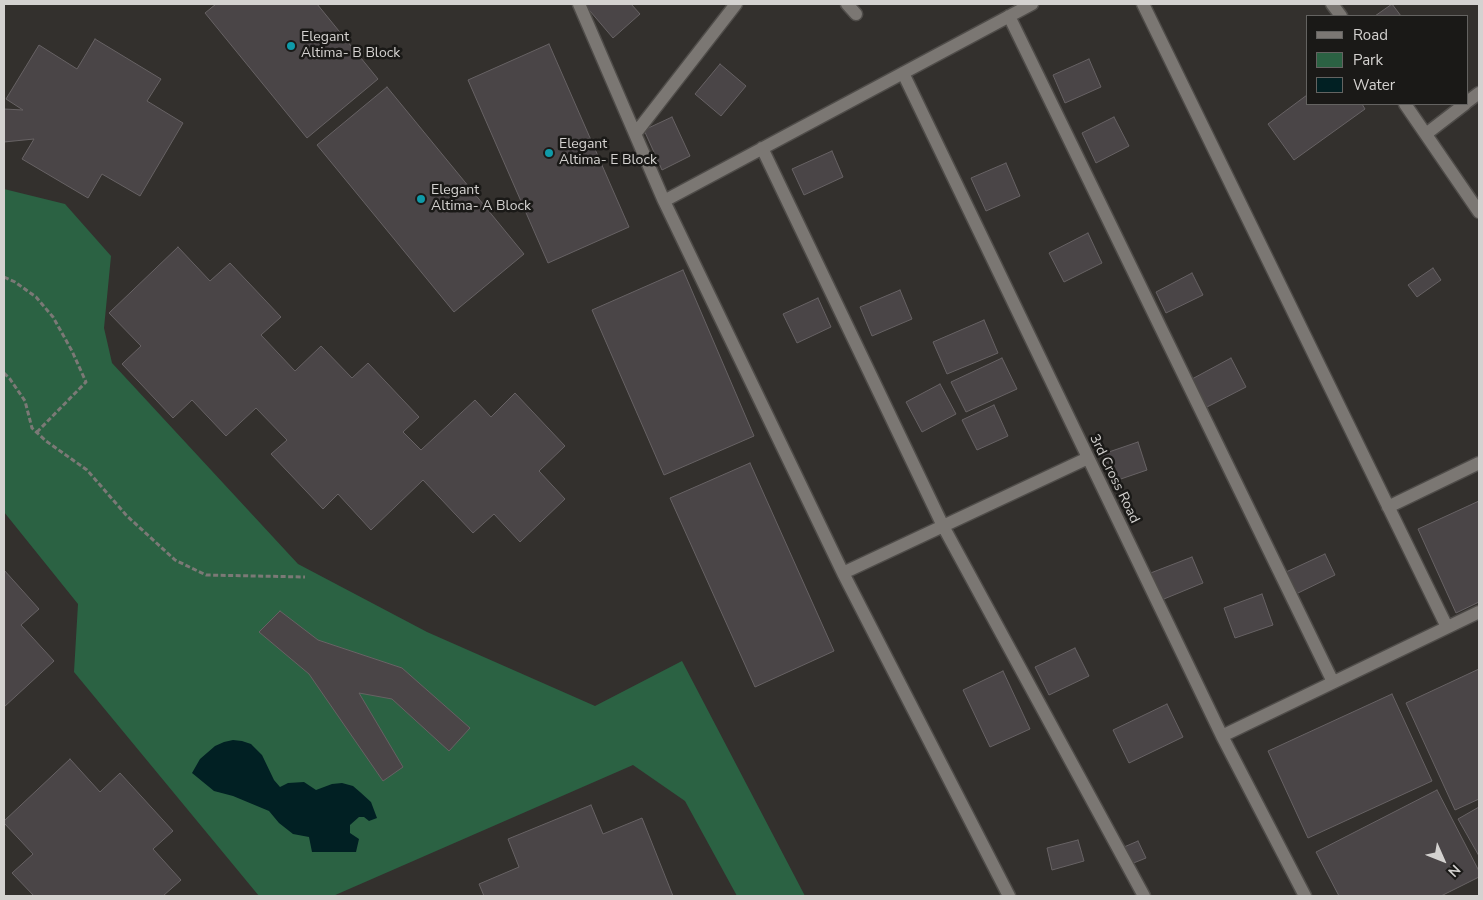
<!DOCTYPE html>
<style>
body{margin:0}
#map{position:relative;width:1483px;height:900px;overflow:hidden;background:#33302d;font-family:"Nunito Sans",sans-serif}
canvas{display:block}
.frame{position:absolute;inset:0;border:5px solid #d4d2d0;pointer-events:none}
.legend{position:absolute;left:1306px;top:15px;width:162px;height:90px;box-sizing:border-box;background:#1a1917;border:1px solid #646361;margin:0;padding:6px 9px;list-style:none;font-size:15px;color:#d4d2d0}
.legend li{display:flex;align-items:center;gap:10px;height:25px}
.legend b{width:25px;border:1px solid #646361}
.north{position:absolute;left:1418px;top:835px;width:50px;height:50px;-webkit-text-stroke:4px #1a1917;paint-order:stroke;rotate:134deg;font-size:14px;font-weight:700;line-height:20px;text-align:center;color:#d4d2d0}
.north::after{content:'';display:block;margin:auto;width:18px;height:22px;background:#d4d2d0;clip-path:polygon(50% 0,100% 100%,50% 72%,0 100%)}
</style>
<div id="map">
<canvas width="1483" height="900"></canvas>
<div class="frame"></div>
<ul class="legend">
<li><b style="height:6px;background:#7b7773"></b>Road</li>
<li><b style="height:14px;background:#2b6243"></b>Park</li>
<li><b style="height:14px;background:#012023"></b>Water</li>
</ul>
<div class="north">N</div>
</div>
<script>
const g = document.querySelector('canvas').getContext('2d');
g.lineJoin = 'round';
function paint(path, color) { g.fillStyle = color; g.fill(path, 'evenodd'); }
const toPath = rows => new Path2D(rows.map(r => 'M' + r).join(''));
function strokePath(path, color, width, dash) { g.strokeStyle = color; g.lineWidth = width; g.lineCap = dash ? 'butt' : 'round'; g.setLineDash(dash || []); g.stroke(path); }
function label(font, color, halo, rows, align = 'center') {
  g.font = font + ' "Nunito Sans",sans-serif'; g.lineWidth = 5; g.setLineDash([]); g.textBaseline = 'middle'; g.strokeStyle = halo; g.fillStyle = color; for (const [text, x, y, turn = 0] of rows) {
    g.save(); g.translate(x, y); g.rotate((+turn || 0) * Math.PI / 180); g.textAlign = isNaN(turn) ? turn : align; if (halo) g.strokeText(text, 0, 0); g.fillText(text, 0, 0); g.restore();
  }
}
const green = toPath([
 [4,189,65,204,111,256,104,328,112,363,298,564,427,632,595,706,682,661,805,896,737,896,685,801,633,765,333,896,259,896,74,672,78,604,4,512]
]);
const water = toPath([
 [233,740,242,741,251,744,262,755,274,780,280,787,288,783,304,782,316,790,332,784,342,783,353,786,360,792,371,802,377,818,369,821,364,817,359,817,350,825,350,833,359,839,356,852,312,852,309,837,293,834,279,823,269,811,233,796,214,791,192,773,200,759,215,746,224,742]
]);
const building = toPath([
 [216,4,317,4,378,79,307,138,205,13,216,4],
 [584,4,631,4,640,14,613,38,584,4],
 [1392,4,1401,16,1375,16,1392,4],
 [95,39,161,79,147,101,183,123,140,196,102,174,88,198,22,159,34,139,4,142,4,109,23,110,6,99,39,45,77,69,95,39],
 [549,44,629,227,548,263,468,80,549,44],
 [1089,59,1101,87,1065,103,1053,75,1089,59],
 [720,64,746,86,721,116,695,94,720,64],
 [387,87,524,254,454,312,317,145,387,87],
 [1307,95,1307,104,1362,104,1365,109,1294,160,1268,124,1307,95],
 [672,117,690,156,662,170,644,130,672,117],
 [1114,117,1129,146,1096,163,1082,133,1114,117],
 [832,151,843,177,804,195,792,169,832,151],
 [1006,163,1020,196,986,211,971,178,1006,163],
 [1088,233,1102,263,1064,282,1049,253,1088,233],
 [178,247,210,281,230,263,281,317,261,335,295,371,321,346,352,378,368,363,419,417,403,432,421,450,475,400,491,417,515,393,565,446,539,471,565,499,520,542,494,514,473,533,423,480,371,530,338,494,323,509,271,454,287,440,256,408,226,436,192,400,173,418,122,364,141,346,109,313,178,247],
 [1433,268,1441,280,1417,297,1408,285,1433,268],
 [683,270,754,436,664,475,592,310,683,270],
 [1192,273,1203,295,1166,313,1156,292,1192,273],
 [900,290,912,319,872,336,860,307,900,290],
 [818,298,831,327,797,343,783,314,818,298],
 [984,320,998,353,947,374,933,342,984,320],
 [1002,358,1017,389,966,412,951,382,1002,358],
 [1231,358,1246,387,1207,407,1192,379,1231,358],
 [940,384,956,414,922,432,906,402,940,384],
 [994,405,1008,436,977,450,962,420,994,405],
 [1138,442,1147,470,1112,482,1103,454,1138,442],
 [750,463,834,651,755,687,670,498,750,463],
 [1479,501,1479,602,1456,613,1418,529,1479,501],
 [1325,554,1335,575,1296,594,1286,572,1325,554],
 [1192,557,1203,583,1159,601,1148,574,1192,557],
 [4,570,39,609,21,625,54,661,4,707,4,570],
 [1262,594,1273,625,1235,638,1224,608,1262,594],
 [280,611,318,640,402,668,470,728,449,751,392,699,359,693,403,767,383,781,309,674,259,632,280,611],
 [1075,648,1089,676,1049,695,1035,667,1075,648],
 [1479,669,1479,799,1455,810,1406,703,1479,669],
 [1003,671,1030,729,990,747,963,690,1003,671],
 [1392,694,1432,781,1308,838,1268,751,1392,694],
 [1167,704,1183,737,1129,763,1113,730,1167,704],
 [70,759,100,792,120,773,173,831,153,849,181,880,163,896,34,896,12,873,33,854,4,823,4,821,70,759],
 [1437,790,1479,871,1479,877,1441,896,1339,896,1316,852,1437,790],
 [591,805,603,834,642,818,673,896,484,896,479,884,519,867,508,839,591,805],
 [1479,807,1479,856,1458,819,1479,807],
 [1078,840,1084,861,1052,870,1047,848,1078,840],
 [1138,841,1146,858,1131,864,1124,847,1138,841]
]);
const path = toPath([
 [4,277,15,282,36,297,53,317,72,351,86,382,37,432],
 [4,373,10,379,25,401,32,428,46,441,87,470,127,516,175,560,206,575,305,577]
]);
const minor = toPath([
 [579,4,664,201,843,573,1009,896],
 [847,4,856,14],
 [1143,4,1447,627],
 [1332,4,1341,16],
 [1009,16,1333,682],
 [903,73,1222,736,1305,896],
 [1467,102,1479,93],
 [1405,104,1479,212],
 [635,134,736,4],
 [1426,134,1465,104],
 [762,148,943,526,1144,896],
 [664,201,1032,4],
 [1388,507,1479,463],
 [843,573,1088,458],
 [1222,736,1479,612]
]);
const markers = [
 [291,46,5,"#0f9aa8"],
 [549,153,5,"#0f9aa8"],
 [421,199,5,"#0f9aa8"]
];
const poiNames = [
 ["Elegant",301,38],
 ["Altima- B Block",301,54],
 ["Elegant",559,145],
 ["Altima- E Block",559,161],
 ["Elegant",431,191],
 ["Altima- A Block",431,207]
];
const streetNames = [
 ["3rd Cross Road",1114,479,64]
];
paint(green, '#2b6243');
paint(water, '#012023');
paint(building, '#4a4547');
strokePath(building, '#676264', 1);
strokePath(minor, '#4f4c49', 15);
strokePath(path, '#7b7976', 3, [5, 2.5]);
strokePath(minor, '#7b7773', 12);
for (const [x, y, r, color] of markers) { const dot = new Path2D(); dot.arc(x, y, r, 0, 2 * Math.PI); g.fillStyle = color; g.fill(dot); strokePath(dot, '#1a1917', 2); }
label('14px', '#d4d2d0', '#1a1917', poiNames, 'left');
label('14px', '#d4d2d0', '#1a1917', streetNames);
</script>
